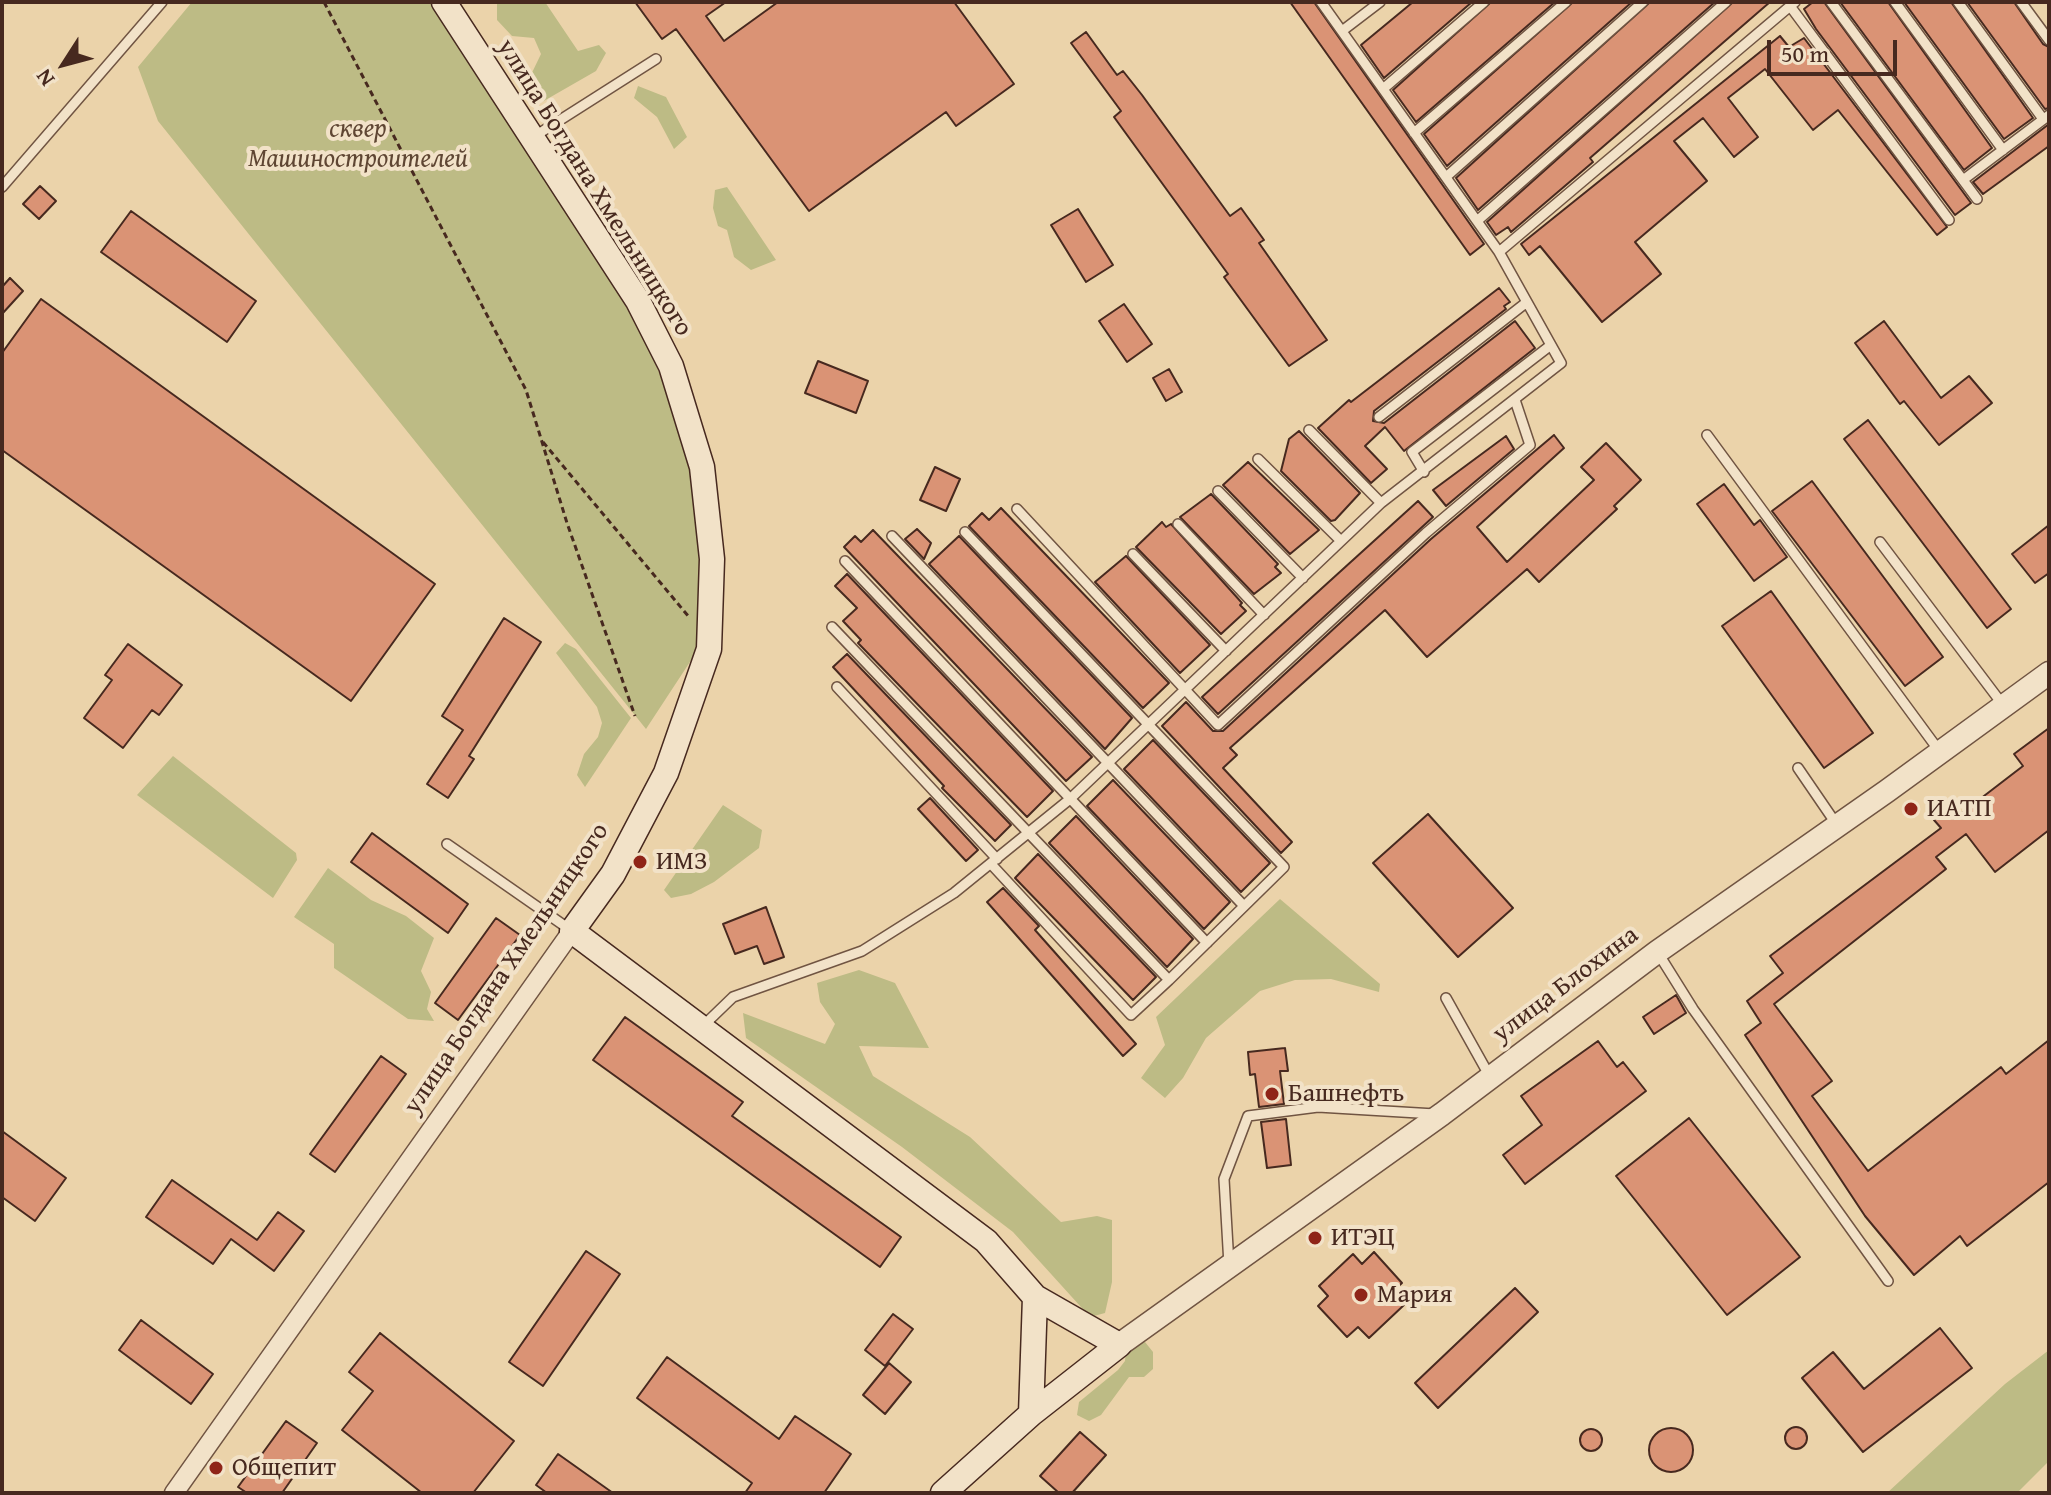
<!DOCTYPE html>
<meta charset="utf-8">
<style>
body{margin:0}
#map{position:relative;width:2051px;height:1495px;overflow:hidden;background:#ebd3aa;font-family:"Gentium Book Plus",serif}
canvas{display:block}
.frame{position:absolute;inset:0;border:4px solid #47291f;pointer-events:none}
.north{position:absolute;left:24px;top:24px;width:80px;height:80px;-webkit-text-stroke:6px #f2e2c8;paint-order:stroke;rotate:234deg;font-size:22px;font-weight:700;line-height:32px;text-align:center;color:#47291f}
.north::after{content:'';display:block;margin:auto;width:28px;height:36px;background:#47291f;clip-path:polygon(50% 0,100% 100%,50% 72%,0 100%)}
.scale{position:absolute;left:1767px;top:40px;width:130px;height:36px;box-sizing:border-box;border:4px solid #47291f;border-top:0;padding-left:10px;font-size:24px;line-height:28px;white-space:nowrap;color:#47291f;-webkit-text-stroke:6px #f2e2c8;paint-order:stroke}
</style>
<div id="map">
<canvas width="2051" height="1495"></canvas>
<div class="frame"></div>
<div class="north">N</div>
<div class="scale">50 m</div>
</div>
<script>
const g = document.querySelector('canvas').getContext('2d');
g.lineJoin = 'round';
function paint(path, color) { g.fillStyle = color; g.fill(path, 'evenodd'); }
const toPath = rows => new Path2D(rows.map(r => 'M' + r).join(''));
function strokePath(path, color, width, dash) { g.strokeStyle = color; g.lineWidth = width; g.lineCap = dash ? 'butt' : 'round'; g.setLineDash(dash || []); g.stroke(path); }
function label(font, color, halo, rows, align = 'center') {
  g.font = font + ' "Gentium Book Plus",serif'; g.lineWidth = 8; g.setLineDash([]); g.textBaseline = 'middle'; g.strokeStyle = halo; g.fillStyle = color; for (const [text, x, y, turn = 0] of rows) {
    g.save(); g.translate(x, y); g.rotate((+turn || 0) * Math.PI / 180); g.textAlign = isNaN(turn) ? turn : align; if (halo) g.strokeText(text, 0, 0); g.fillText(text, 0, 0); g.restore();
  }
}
const green = toPath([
 [192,2,435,2,633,311,683,429,700,507,703,642,646,729,158,121,138,67],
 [497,2,545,2,578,51,599,45,606,53,596,71,542,102,527,83,541,54,534,38,512,36,497,20],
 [638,86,666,97,687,137,674,149,657,117,634,98],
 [727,187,776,260,751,270,734,257,727,230,718,226,713,208,715,190],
 [565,643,576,649,631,718,585,787,577,775,584,754,598,737,602,723,597,707,556,653],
 [173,756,296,853,297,860,273,898,137,795],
 [723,805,762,830,759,848,714,882,691,894,671,898,664,890],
 [328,868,371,900,406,916,434,938,421,971,431,992,427,1009,434,1021,408,1019,334,968,334,944,294,917],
 [1280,899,1380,984,1379,992,1331,979,1295,980,1260,991,1206,1038,1183,1078,1165,1098,1141,1078,1165,1045,1156,1017],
 [859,970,895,983,929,1048,859,1046,873,1076,970,1137,1061,1222,1097,1216,1112,1220,1112,1282,1105,1313,1090,1317,1013,1232,902,1147,746,1038,743,1013,825,1044,835,1024,820,1002,817,983],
 [1135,1342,1145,1342,1153,1352,1153,1369,1144,1377,1129,1377,1101,1415,1089,1421,1077,1415,1079,1402,1118,1370,1125,1361,1126,1349],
 [2049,1350,2049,1461,2017,1493,1887,1493,2005,1384]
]);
const building = toPath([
 [635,2,726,2,706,16,724,41,778,2,954,2,1014,84,956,126,946,112,809,211,676,29,662,39,635,2],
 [1290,2,1314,2,1484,244,1470,255,1290,2],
 [1413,2,1472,2,1384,78,1361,45,1413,2],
 [1491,2,1555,2,1416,122,1393,90,1491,2],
 [1573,2,1632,2,1447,166,1424,134,1573,2],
 [1650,2,1715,2,1478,210,1456,178,1650,2],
 [1733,2,1770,2,1590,158,1593,162,1511,232,1508,227,1496,235,1487,222,1733,2],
 [1813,2,1824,2,1971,203,1955,215,1816,29,1804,9,1813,2],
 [1840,2,1888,2,1992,148,1964,170,1840,2],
 [1904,2,1951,2,2033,118,2004,139,1904,2],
 [1967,2,2014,2,2043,44,2049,47,2049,108,2045,109,1967,2],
 [1086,32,1117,75,1123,71,1142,95,1230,216,1241,208,1264,240,1259,243,1327,340,1289,366,1224,277,1228,274,1114,117,1121,111,1071,43,1086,32],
 [1780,36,1789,47,1804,38,1947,227,1937,235,1838,110,1813,130,1765,69,1728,98,1758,137,1734,157,1703,118,1674,141,1707,181,1635,242,1661,274,1602,322,1540,246,1529,255,1521,244,1780,36],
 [2049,124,2049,146,1983,194,1973,182,2049,124],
 [40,186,56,201,39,219,23,204,40,186],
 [1078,209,1113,265,1086,282,1051,225,1078,209],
 [131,211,256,301,227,342,101,252,131,211],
 [10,278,23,291,2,314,2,287,10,278],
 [1499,288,1510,302,1504,306,1506,309,1374,411,1373,421,1384,423,1515,321,1535,348,1404,451,1385,427,1365,446,1387,469,1371,483,1318,428,1349,400,1351,402,1499,288],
 [41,299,435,584,351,701,2,450,2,353,41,299],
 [1124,304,1152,344,1127,362,1099,321,1124,304],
 [1884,321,1941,398,1969,376,1992,403,1939,445,1904,401,1900,404,1855,343,1884,321],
 [818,361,868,381,856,413,805,393,818,361],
 [1169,369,1182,392,1166,401,1153,378,1169,369],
 [1868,420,2011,609,1987,628,1844,439,1868,420],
 [1299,431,1360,493,1335,520,1331,521,1281,471,1289,439,1299,431],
 [1554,435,1564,448,1477,527,1507,562,1594,480,1581,467,1606,443,1641,480,1614,506,1617,509,1539,582,1527,569,1427,657,1385,610,1230,748,1237,755,1223,768,1292,842,1281,853,1162,726,1186,702,1213,731,1223,731,1431,539,1554,435],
 [1506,436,1514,449,1446,506,1433,490,1506,436],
 [1248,462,1319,530,1290,554,1223,485,1248,462],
 [935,467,960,479,946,511,920,500,935,467],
 [1812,481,1943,657,1905,686,1772,511,1812,481],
 [1724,484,1754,525,1760,520,1787,557,1754,581,1697,504,1724,484],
 [1211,494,1278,564,1275,567,1281,573,1254,594,1180,517,1211,494],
 [1418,501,1433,517,1218,714,1202,697,1418,501],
 [1001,508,1169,683,1143,708,969,526,982,513,989,520,1001,508],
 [1162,522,1166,527,1171,524,1242,603,1240,605,1246,611,1221,634,1136,547,1162,522],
 [2049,525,2049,573,2035,583,2012,554,2049,525],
 [917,529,931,543,924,559,905,539,917,529],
 [873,530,1092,757,1066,781,844,547,855,536,861,542,873,530],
 [959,536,1132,718,1105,749,929,564,959,536],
 [1126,556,1210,645,1180,673,1095,582,1126,556],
 [847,574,1053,791,1027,817,858,643,861,640,843,621,857,608,835,586,847,574],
 [1771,591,1873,733,1824,768,1722,626,1771,591],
 [504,618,541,642,469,756,474,759,448,798,427,784,463,730,442,716,504,618],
 [128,644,182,685,159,715,152,710,123,748,84,718,112,680,105,675,128,644],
 [847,654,1011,825,995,841,942,788,944,786,833,667,847,654],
 [2049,728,2049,830,1995,872,1966,834,1936,857,1946,869,1774,1004,1832,1081,1812,1096,1868,1171,2001,1067,2006,1074,2049,1040,2049,1182,1967,1246,1960,1236,1914,1275,1865,1216,1745,1035,1761,1023,1747,1001,1783,973,1770,956,1941,828,1934,820,1947,810,1954,819,2023,766,2014,754,2049,728],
 [1153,740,1270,863,1241,892,1124,769,1153,740],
 [1113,780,1230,902,1204,929,1087,806,1113,780],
 [930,798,978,850,966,861,918,809,930,798],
 [1428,814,1513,908,1458,957,1373,863,1428,814],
 [1076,816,1193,939,1167,967,1049,843,1076,816],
 [372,833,468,904,448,933,351,862,372,833],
 [1038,854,1156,977,1133,1000,1015,878,1038,854],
 [1003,888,1039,926,1035,930,1136,1044,1123,1056,987,902,1003,888],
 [766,907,784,957,764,964,757,946,735,954,723,924,766,907],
 [496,918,520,935,458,1020,435,1003,496,918],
 [1676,995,1686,1013,1654,1034,1643,1017,1676,995],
 [625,1017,743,1102,732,1116,901,1237,880,1267,593,1060,625,1017],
 [1598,1041,1617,1067,1623,1062,1646,1091,1525,1184,1503,1155,1542,1125,1521,1096,1598,1041],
 [1285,1048,1288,1071,1280,1071,1284,1104,1259,1107,1255,1074,1250,1075,1248,1052,1285,1048],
 [381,1056,406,1074,335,1172,310,1154,381,1056],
 [1689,1118,1800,1257,1727,1315,1616,1176,1689,1118],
 [1286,1119,1291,1165,1267,1168,1261,1122,1286,1119],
 [2,1131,66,1178,35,1221,2,1197,2,1131],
 [172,1180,257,1240,278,1212,304,1231,274,1271,231,1239,213,1264,146,1217,172,1180],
 [586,1251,620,1274,543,1386,509,1362,586,1251],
 [1374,1252,1402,1283,1392,1292,1404,1305,1369,1338,1358,1327,1347,1337,1318,1306,1328,1296,1319,1286,1353,1254,1362,1264,1374,1252],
 [1515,1288,1538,1312,1438,1408,1415,1383,1515,1288],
 [893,1314,913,1329,885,1366,865,1350,893,1314],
 [141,1320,213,1374,191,1404,119,1350,141,1320],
 [1940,1328,1972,1368,1863,1452,1802,1378,1833,1352,1864,1389,1940,1328],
 [380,1333,514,1441,473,1493,422,1493,342,1430,373,1391,349,1372,380,1333],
 [667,1357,779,1439,795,1416,851,1454,824,1493,745,1493,752,1483,637,1398,667,1357],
 [889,1363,911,1382,885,1414,863,1395,889,1363],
 [286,1421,317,1443,282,1493,247,1493,238,1487,286,1421],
 '1785 1438a11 11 0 1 1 22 0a11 11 0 1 1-22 0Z',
 '1649 1450a22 22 0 1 1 44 0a22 22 0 1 1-44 0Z',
 '1580 1440a11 11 0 1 1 22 0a11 11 0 1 1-22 0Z',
 [1080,1432,1106,1455,1072,1493,1059,1493,1040,1476,1080,1432],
 [558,1454,613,1493,547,1493,536,1485,558,1454]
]);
const path = toPath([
 [324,2,526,390,567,523,635,716],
 [543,442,689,617]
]);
const service = toPath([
 [1831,2,1977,199],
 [1895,2,2003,150],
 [1958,2,2043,119],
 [2021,2,2049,40],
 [1790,6,1949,220],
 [1342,31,1380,2],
 [1383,89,1484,2],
 [1414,133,1566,2],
 [535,136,656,59],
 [1446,177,1643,2],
 [1963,180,2049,115],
 [2,187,162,2],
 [1477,221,1726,2],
 [1499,252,1795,2],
 [1379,417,1527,302],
 [1309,430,1381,503],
 [1707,435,1940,752],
 [1258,459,1341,541],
 [1424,472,1412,452,1551,345],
 [1218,491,1303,578],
 [1017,509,1218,725,1426,533,1530,445,1515,400],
 [1178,524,1264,615],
 [965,532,1284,867,1169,980],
 [892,536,1244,906],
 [1880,542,2003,705],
 [1133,554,1226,651],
 [845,561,1207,943],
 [832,627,1169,980,1131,1015,991,864],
 [837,687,997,859],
 [1798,768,1837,825],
 [447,844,572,931],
 [1658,953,1693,1009,1888,1281],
 [1446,998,1489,1075],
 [703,1026,733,997,862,951,954,893,1070,799,1381,503,1561,363,1499,252,1321,2],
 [1229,1265,1224,1179,1248,1116,1318,1107,1435,1114]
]);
const minor = toPath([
 [174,1493,572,931]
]);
const tertiary = toPath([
 [1119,1345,1442,1114,1657,952,1887,791,2049,673]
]);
const secondary = toPath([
 [444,2,638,301,671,366,702,467,712,559,709,649,666,773,613,874,572,931,986,1241,1035,1297],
 [943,1493,1031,1414,1119,1345,1035,1297,1031,1414]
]);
const markers = [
 [1911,809,8,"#8f2418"],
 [640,862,8,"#8f2418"],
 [1272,1094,8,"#8f2418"],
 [1315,1238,8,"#8f2418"],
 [1361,1295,8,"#8f2418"],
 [216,1468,8,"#8f2418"]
];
const parkNames = [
 ["сквер",358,129],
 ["Машиностроителей",358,159]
];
const streetNames = [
 ["улица Богдана Хмельницкого",594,188,58],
 ["улица Богдана Хмельницкого",507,969,-56],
 ["улица Блохина",1566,985,-37]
];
const poiNames = [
 ["ИАТП",1927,809],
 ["ИМЗ",656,862],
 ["Башнефть",1288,1094],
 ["ИТЭЦ",1331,1238],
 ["Мария",1377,1295],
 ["Общепит",232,1468]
];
paint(green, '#bdbb85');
paint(building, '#da9375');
strokePath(building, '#47291f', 2);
strokePath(service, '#705442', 12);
strokePath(minor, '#705442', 21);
strokePath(tertiary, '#705442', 25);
strokePath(secondary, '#47291f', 27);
strokePath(path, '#47291f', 3, [6, 4]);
strokePath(service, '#f2e2c8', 9);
strokePath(minor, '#f2e2c8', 18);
strokePath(tertiary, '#f2e2c8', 22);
strokePath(secondary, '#f2e2c8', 24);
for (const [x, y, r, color] of markers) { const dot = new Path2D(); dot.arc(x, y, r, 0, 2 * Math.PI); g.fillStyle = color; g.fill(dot); strokePath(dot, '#f2e2c8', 3); }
label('italic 26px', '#5f4633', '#f2e2c8', parkNames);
label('26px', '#47291f', '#f2e2c8', streetNames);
label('26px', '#47291f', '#f2e2c8', poiNames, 'left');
</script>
